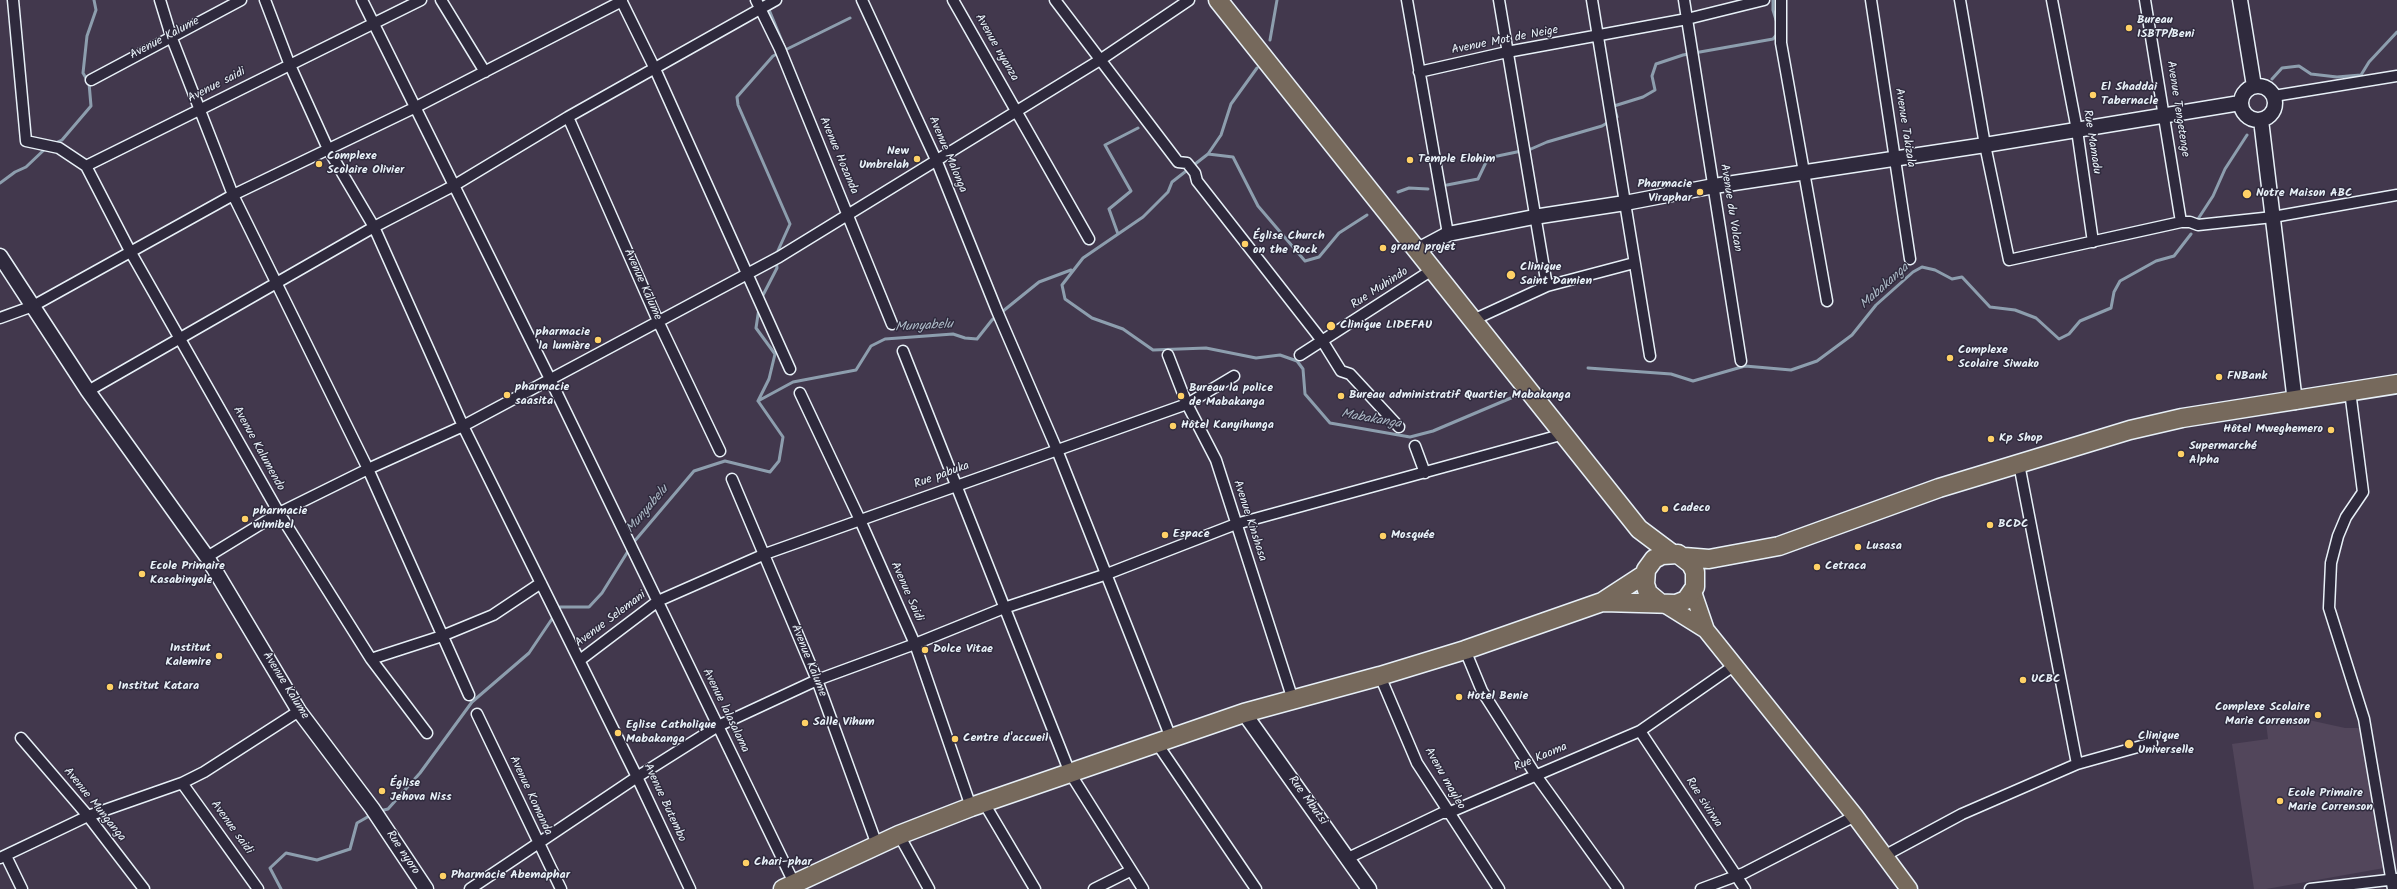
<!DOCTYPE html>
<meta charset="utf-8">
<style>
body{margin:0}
canvas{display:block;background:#42384d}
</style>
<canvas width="2397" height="889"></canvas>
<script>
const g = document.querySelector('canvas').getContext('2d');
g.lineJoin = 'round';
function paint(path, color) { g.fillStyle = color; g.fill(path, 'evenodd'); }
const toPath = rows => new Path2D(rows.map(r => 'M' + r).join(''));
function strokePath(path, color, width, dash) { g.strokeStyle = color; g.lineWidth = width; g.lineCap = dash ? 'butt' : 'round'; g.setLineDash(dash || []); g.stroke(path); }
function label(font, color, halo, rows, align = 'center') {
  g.font = font + ' Kalam,sans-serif'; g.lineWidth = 3; g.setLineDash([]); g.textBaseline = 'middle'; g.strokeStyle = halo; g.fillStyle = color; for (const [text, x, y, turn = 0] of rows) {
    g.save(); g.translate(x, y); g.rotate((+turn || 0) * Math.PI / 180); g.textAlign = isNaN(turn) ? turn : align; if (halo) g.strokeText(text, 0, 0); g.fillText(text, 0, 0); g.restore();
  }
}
const built = toPath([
 [2304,719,2345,728,2362,728,2384,868,2266,889,2254,889,2232,744,2268,739,2266,722]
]);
const stream = toPath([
 [765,0,784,46],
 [1773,0,1773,10,1777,23],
 [1270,40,1277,0],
 [1257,68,1231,104,1221,135,1208,154,1172,182,1168,192,1143,217,1083,258,1062,285,1065,299,1092,318,1123,329,1153,350,1206,348,1256,358,1280,355,1297,361,1303,369,1305,394,1330,423,1410,437,1433,431,1518,395],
 [2272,79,2282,68,2299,66,2311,74,2337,77,2361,75,2369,62,2397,32],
 [53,144,62,140,91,106,89,83,83,73,87,36,96,10,94,0],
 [1208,154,1233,157,1258,206,1305,261,1319,257,1339,233,1367,215],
 [0,183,15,172,26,167,46,148],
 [1447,185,1478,179,1488,158,1531,149,1547,142,1602,126,1617,117,1614,106,1643,97,1655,90,1652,76,1656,64,1683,55,1773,39,1778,33],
 [1398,192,1409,188,1428,189],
 [2198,219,2213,196,2225,169,2247,135],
 [1118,234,1109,209,1131,191,1105,145,1138,128],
 [776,255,790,224,738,105,737,97,773,56,850,18],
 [761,299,777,268,776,260],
 [1588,368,1671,374,1693,381,1745,366,1791,370,1817,361,1852,335,1876,305,1913,272,1922,267,1935,270,1952,279,1962,277,1990,307,2015,310,2036,318,2059,339,2069,334,2080,321,2111,308,2114,292,2120,281,2156,261,2174,256,2191,234],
 [758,401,769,379,775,354,756,328,759,308],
 [633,543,694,471,725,461,770,472,779,461,783,437,758,401,793,382,856,370,871,346,885,339,953,334,965,338,977,339,992,320,1039,282,1071,270],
 [557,612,560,607,589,607,602,593,630,548],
 [380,811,388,809,420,773,472,702,529,653,554,616],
 [281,889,270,868,286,853,317,860,350,849,357,823,371,815]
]);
const street = toPath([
 [13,0,26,141,59,148,86,166,421,0],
 [160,0,171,36,233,195,368,469,469,695],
 [265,0,289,63,328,149,374,227,463,426,637,777,690,889],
 [362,0,550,379,796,887],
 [441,0,485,72],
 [621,0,655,69,790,369],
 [756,0,780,49,892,324],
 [862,0,937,162,997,311,1057,450,1171,738],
 [953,0,1089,239],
 [1055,0,1178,162,1187,163,1195,173,1197,181,1323,342,1341,371,1350,374,1399,427],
 [1407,0,1448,234],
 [1499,0,1547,286],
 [1592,0,1650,356],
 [1684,0,1741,361],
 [1781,0,1781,43,1827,301],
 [1871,0,1910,259],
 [1960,0,1985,145,2009,260,2181,222,2190,222,2198,225,2273,217,2397,195],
 [2052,0,2077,130,2093,242],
 [2145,0,2181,222],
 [1419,72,1507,52,1687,19,1764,0],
 [91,80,241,0],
 [2274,96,2397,76],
 [568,117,658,321,720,451],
 [86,166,130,251,279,513,371,659,427,733],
 [0,318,33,306,233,195,416,107,622,1],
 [1473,320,1547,286,1634,263],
 [903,351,1070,773,1143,889],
 [1168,355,1187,404,1216,460,1293,700],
 [1300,355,1432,270],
 [88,391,374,227,455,185,568,117,776,0],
 [2350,391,2363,492,2346,517,2338,536,2331,563,2329,608,2364,719,2393,889],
 [800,393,860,520,915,644,971,807],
 [1415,446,1425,473],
 [2019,464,2077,764],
 [732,479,817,680,877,845],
 [207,557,279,513,368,469,463,426,779,257,1100,60,1189,0],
 [1465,650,1482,691,1535,774,1618,889],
 [371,659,442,636,493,615,541,583],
 [580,660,658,601,765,554,1187,404,1234,376],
 [1380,676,1417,763,1499,889],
 [477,714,561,889],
 [1640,731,1745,889],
 [21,738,88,816,144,889],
 [1156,742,1256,889],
 [182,783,258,889],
 [984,803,1035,889],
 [899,835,929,889],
 [6,856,22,889],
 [1884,856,1962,814,2077,764,2152,743],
 [0,858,88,816,182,783,204,772,299,711],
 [1348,858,1442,813,1448,813,1640,731,1735,665],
 [470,889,637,777,718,726,817,680,915,644,1004,608,1107,574,1236,524,1564,434],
 [1094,889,1130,871],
 [1701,889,1744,873,1855,816],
 [2310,889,2397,879]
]);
const secondary = toPath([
 [2240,0,2254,86],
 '2241 103a17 17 0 1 1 34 0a17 17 0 1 1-34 0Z',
 [2261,120,2295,402],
 [1418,250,1448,234,1534,217,1625,203,1714,186,1985,145,2240,103],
 [0,256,88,391,207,557,299,711,372,808,426,889],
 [1244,713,1369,889]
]);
const primary = toPath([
 [1693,592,1706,630],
 [1666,605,1706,630,1855,816,1909,889]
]);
const highway = toPath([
 [1218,0,1639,529,1671,553],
 [1684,557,1709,559,1779,546,1939,488,2130,430,2182,418,2397,384],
 [1603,602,1676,604,1686,600,1695,587,1695,572,1691,564,1678,554,1662,555,1654,559,1646,570,1645,584,1648,593,1660,603],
 [783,889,899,835,971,807,1244,713,1380,676,1465,650,1602,602,1645,574]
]);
const markers = [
 [2129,28,4,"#ffd166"],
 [2093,95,4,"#ffd166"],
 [917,159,4,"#ffd166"],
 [1410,160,4,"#ffd166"],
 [319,164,4,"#ffd166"],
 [1700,192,4,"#ffd166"],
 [2247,194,5,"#ffd166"],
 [1245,244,4,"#ffd166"],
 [1383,248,4,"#ffd166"],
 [1511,275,5,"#ffd166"],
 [1331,326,5,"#ffd166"],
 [598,340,4,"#ffd166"],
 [1950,358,4,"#ffd166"],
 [2219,377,4,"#ffd166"],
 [507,395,4,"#ffd166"],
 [1181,396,4,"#ffd166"],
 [1341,396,4,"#ffd166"],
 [1173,426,4,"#ffd166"],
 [2331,430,4,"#ffd166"],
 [1991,439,4,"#ffd166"],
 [2181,454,4,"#ffd166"],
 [1665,509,4,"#ffd166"],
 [245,519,4,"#ffd166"],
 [1990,525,4,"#ffd166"],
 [1165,535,4,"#ffd166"],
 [1383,536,4,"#ffd166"],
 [1858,547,4,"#ffd166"],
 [1817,567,4,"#ffd166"],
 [142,574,4,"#ffd166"],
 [925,650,4,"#ffd166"],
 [219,656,4,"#ffd166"],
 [2023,680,4,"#ffd166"],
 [110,687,4,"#ffd166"],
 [1459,697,4,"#ffd166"],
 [2318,715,4,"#ffd166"],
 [805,723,4,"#ffd166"],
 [618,733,4,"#ffd166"],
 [955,739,4,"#ffd166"],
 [2129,744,5,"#ffd166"],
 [382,791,4,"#ffd166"],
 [2280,801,4,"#ffd166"],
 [746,863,4,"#ffd166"],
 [443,876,4,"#ffd166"]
];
const poiNames = [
 ["Bureau",2137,21],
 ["ISBTP/Beni",2137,35],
 ["El Shaddai",2101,88],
 ["Tabernacle",2101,102],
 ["New",909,152,"right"],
 ["Umbrelah",909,166,"right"],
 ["Complexe",327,157],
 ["Scolaire Olivier",327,171],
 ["Temple Elohim",1418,160],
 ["Pharmacie",1692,185,"right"],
 ["Viraphar",1692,199,"right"],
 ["Notre Maison ABC",2256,194],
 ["Église Church",1253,237],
 ["on the Rock",1253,251],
 ["grand projet",1391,248],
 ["Clinique",1520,268],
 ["Saint Damien",1520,282],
 ["Clinique LIDEFAU",1340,326],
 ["pharmacie",590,333,"right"],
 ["la lumière",590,347,"right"],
 ["Complexe",1958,351],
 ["Scolaire Siwako",1958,365],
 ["FNBank",2227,377],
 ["pharmacie",515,388],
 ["saasita",515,402],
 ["Bureau la police",1189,389],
 ["de Mabakanga",1189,403],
 ["Bureau administratif Quartier Mabakanga",1349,396],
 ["Hôtel Kanyihunga",1181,426],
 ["Hôtel Mweghemero",2323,430,"right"],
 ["Kp Shop",1999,439],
 ["Supermarché",2189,447],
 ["Alpha",2189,461],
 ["Cadeco",1673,509],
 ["pharmacie",253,512],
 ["wimibel",253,526],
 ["BCDC",1998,525],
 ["Espace",1173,535],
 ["Mosquée",1391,536],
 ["Lusasa",1866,547],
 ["Ecole Primaire",150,567],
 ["Kasabinyole",150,581],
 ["Cetraca",1825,567],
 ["Institut",211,649,"right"],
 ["Kalemire",211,663,"right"],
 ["Dolce Vitae",933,650],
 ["UCBC",2031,680],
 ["Institut Katara",118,687],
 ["Hotel Benie",1467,697],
 ["Complexe Scolaire",2310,708,"right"],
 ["Marie Correnson",2310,722,"right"],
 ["Salle Vihum",813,723],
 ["Eglise Catholique",626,726],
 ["Mabakanga",626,740],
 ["Clinique",2138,737],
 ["Universelle",2138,751],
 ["Centre d'accueil",963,739],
 ["Église",390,784],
 ["Jehova Niss",390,798],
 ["Ecole Primaire",2288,794],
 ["Marie Correnson",2288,808],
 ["Chari-phar",754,863],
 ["Pharmacie Abemaphar",451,876]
];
const streetNames = [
 ["Avenue Kalume",165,39,-28],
 ["Avenue Mot de Neige",1505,41,-11],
 ["Avenue nyanza",996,48,60],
 ["Avenue saidi",217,86,-27],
 ["Avenue Tengetenge",2177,109,81],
 ["Avenue Takizala",1904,128,81],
 ["Rue Mamadu",2091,142,81],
 ["Avenue Malonga",947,155,67],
 ["Avenue Hozanda",838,156,67],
 ["Avenue du Volcan",1730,208,81],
 ["Avenue Kalume",642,285,66],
 ["Rue Muhindo",1380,289,-33],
 ["Avenue Kalumendo",258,449,61],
 ["Rue pabuka",942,476,-20],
 ["Avenue Kinshasa",1249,521,72],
 ["Avenue Saidi",906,592,66],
 ["Avenue Selemani",611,620,-37],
 ["Avenue Kalume",808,661,68],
 ["Avenue Kalume",285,686,58],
 ["Avenue lalasalama",725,711,64],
 ["Rue Kaoma",1541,758,-23],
 ["Avenu mayleo",1444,779,60],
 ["Avenue Komanda",530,796,65],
 ["Rue Mbutsi",1307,801,54],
 ["Avenue Butembo",664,803,65],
 ["Rue sivirwa",1703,803,57],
 ["Avenue Munganga",94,805,51],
 ["Avenue saidi",231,828,54],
 ["Rue nyoro",402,853,56]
];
const waterNames = [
 ["Mabakanga",1885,287,-42],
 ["Munyabelu",924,327,-3],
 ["Mabakanga",1371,420,10],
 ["Munyabelu",648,510,-50]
];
paint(built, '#52465b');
strokePath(stream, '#8d9eae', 3);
strokePath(street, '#e8f1f8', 13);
strokePath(secondary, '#e8f1f8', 17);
strokePath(primary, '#e8f1f8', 19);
strokePath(highway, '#e8f1f8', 21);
strokePath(street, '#2f2a3d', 10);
strokePath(secondary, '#2f2a3d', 14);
strokePath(primary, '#76695c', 16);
strokePath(highway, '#76695c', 18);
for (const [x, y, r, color] of markers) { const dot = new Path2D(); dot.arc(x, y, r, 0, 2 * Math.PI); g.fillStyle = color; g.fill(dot); strokePath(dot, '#2f2a3d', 1.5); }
label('bold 12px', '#e8f1f8', '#2f2a3d', poiNames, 'left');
label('12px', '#e8f1f8', '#2f2a3d', streetNames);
label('italic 13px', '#acb9c6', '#2f2a3d', waterNames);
</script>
